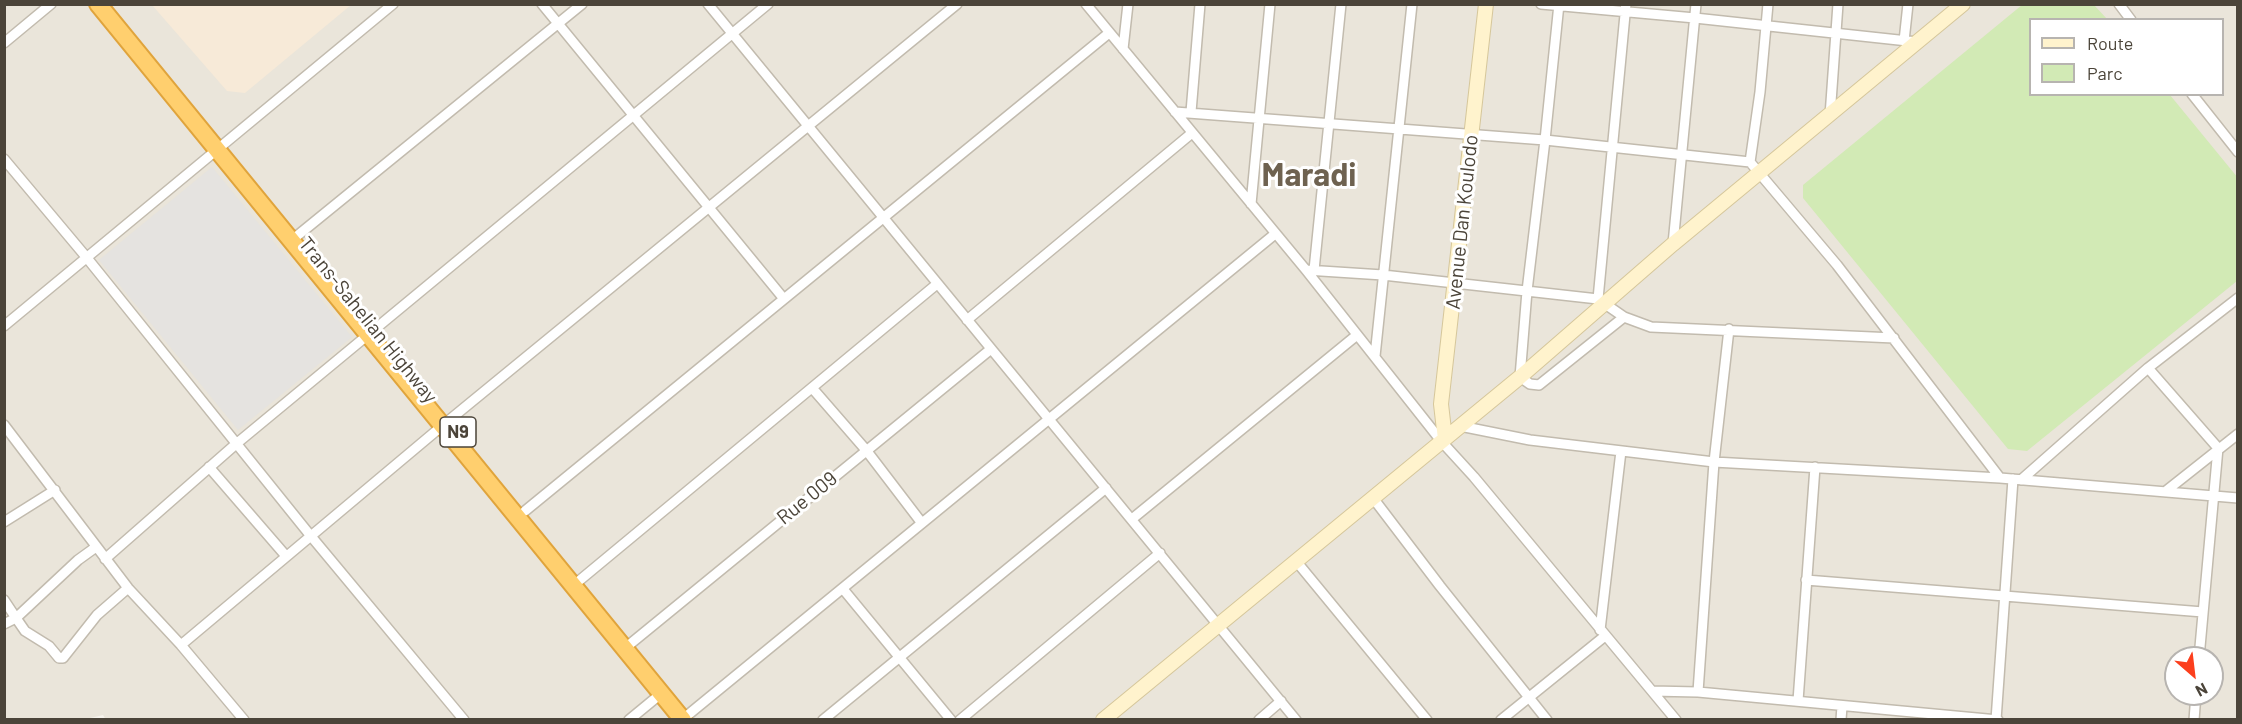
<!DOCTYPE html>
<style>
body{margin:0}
#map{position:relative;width:2242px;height:724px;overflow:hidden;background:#f6f3ec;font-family:Barlow,sans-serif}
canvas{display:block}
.frame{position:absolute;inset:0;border:6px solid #4b4439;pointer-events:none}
.legend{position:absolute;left:2029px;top:18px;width:195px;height:78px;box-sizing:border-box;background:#fff;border:2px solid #b7b4b0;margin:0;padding:8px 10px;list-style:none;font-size:18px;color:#4b4439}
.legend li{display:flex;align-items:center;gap:12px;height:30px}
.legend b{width:30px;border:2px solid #b7b4b0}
.north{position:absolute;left:2164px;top:646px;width:60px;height:60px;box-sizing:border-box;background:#fff;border:2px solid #b7b4b0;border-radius:50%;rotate:152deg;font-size:16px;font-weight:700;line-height:24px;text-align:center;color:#4b4439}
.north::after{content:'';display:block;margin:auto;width:21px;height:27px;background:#fc3f1d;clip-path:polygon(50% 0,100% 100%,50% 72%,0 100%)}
</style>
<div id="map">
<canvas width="2242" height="724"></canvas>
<div class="frame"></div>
<ul class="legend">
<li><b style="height:8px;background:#fff3cd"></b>Route</li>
<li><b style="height:16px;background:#d2eab5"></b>Parc</li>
</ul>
<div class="north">N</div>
</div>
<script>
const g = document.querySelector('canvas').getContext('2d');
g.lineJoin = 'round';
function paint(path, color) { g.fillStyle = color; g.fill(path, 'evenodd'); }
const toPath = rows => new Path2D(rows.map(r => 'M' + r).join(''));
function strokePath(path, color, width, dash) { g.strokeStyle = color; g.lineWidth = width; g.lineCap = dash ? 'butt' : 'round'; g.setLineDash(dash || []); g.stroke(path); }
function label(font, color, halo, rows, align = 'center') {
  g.font = font + ' Barlow,sans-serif'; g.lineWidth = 6; g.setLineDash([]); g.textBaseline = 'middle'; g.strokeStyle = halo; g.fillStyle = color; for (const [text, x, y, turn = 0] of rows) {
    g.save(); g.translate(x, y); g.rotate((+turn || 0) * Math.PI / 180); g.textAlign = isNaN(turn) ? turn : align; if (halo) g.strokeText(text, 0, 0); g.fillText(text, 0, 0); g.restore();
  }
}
const residential = toPath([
 [5,5,2237,5,2237,719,106,720,103,715,86,719,5,719],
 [2030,20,2222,20,2222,94,2030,94],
 [2176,658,2212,658,2212,694,2176,694]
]);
const commercial = toPath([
 [152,5,351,5,245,93,227,91]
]);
const green = toPath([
 [2022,5,2094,5,2107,19,2030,20,2030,94,2170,95,2238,178,2237,281,2027,451,2008,449,1803,198,1803,185]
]);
const parking = toPath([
 [212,167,352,337,238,430,99,260]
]);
const street = toPath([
 [542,4,784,299],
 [708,4,1296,720],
 [1086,4,1306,270,1442,442,1474,477,1676,720],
 [1541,4,1695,18,1917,42],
 [1559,4,1545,140,1527,291,1520,377,1530,384,1539,385,1624,317],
 [1626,4,1598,299,1624,317,1651,327,1894,338],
 [2119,4,2131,20],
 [1904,41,1908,4],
 [4,43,51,4],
 [1123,49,1128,4],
 [2192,94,2238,152],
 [1175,112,1545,140,1750,162,1837,265,2000,478],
 [1191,112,1200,4],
 [1830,116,1838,4],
 [4,159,87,258,310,535,464,720],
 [1750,162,1760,92,1768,4],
 [1251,204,1270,4],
 [292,240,582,4],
 [1673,244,1696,4],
 [1306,270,1383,275,1598,299],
 [1314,270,1341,4],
 [967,320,1192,133],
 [4,326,393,4],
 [1375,356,1412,4],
 [2148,368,2218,448,2199,658],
 [813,389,866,450,921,522],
 [4,425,128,588,181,645,244,720],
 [1460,426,1530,440,1714,462,2000,478,2238,498],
 [209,467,286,556],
 [2021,480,2148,368,2238,298],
 [2166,491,2238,434],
 [1373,498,1440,586,1547,720],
 [525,511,1109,33],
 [1132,519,1357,335],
 [4,522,55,490],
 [96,547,78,560,16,618,25,631,49,646,59,658,63,658,97,615,128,588],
 [105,559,236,444,768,4],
 [1296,561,1427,720],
 [580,580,937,284],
 [1806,580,2203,612],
 [843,589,951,720],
 [4,600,16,618,4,624],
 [1600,630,1621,451],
 [181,645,442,426,957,4],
 [624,649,991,349],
 [1652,691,1698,692,1998,720],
 [1698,692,1714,462,1729,329],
 [1798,701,1815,467],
 [689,714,1275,234],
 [629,720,663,692],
 [823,720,1106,488],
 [960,720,1160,553],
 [1259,720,1281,701],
 [1501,720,1605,636],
 [1841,720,1842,706],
 [1996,720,2013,479],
 [2194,720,2196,694]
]);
const secondary = toPath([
 [1445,439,1441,404,1486,4],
 [1103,720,1520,377,1673,244,1963,4]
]);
const highway = toPath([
 [98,4,683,720]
]);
const shields = [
 [458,432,36]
];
const shieldNames = [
 ["N9",458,432]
];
const streetNames = [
 ["Avenue Dan Koulodo",1462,222,-84],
 ["Trans-Sahelian Highway",368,320,51],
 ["Rue 009",807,498,-39]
];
const townNames = [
 ["Maradi",1309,175]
];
paint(residential, '#eae5da');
paint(commercial, '#f7ead8');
paint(green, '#d2eab5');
paint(parking, '#e5e3e0');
strokePath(street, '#c2bbae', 12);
strokePath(secondary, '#d6c79b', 16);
strokePath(highway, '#e0a43c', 20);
strokePath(street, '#fff', 9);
strokePath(secondary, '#fff3cd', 14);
strokePath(highway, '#ffcf6e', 16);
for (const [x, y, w] of shields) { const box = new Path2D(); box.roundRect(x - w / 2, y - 15, w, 30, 4.5); g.fillStyle = '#fff'; g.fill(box); strokePath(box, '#4b4439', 1.5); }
label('bold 18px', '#4b4439', null, shieldNames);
label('20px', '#4b4439', '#fff', streetNames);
label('bold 32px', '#6e6250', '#fff', townNames);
</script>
